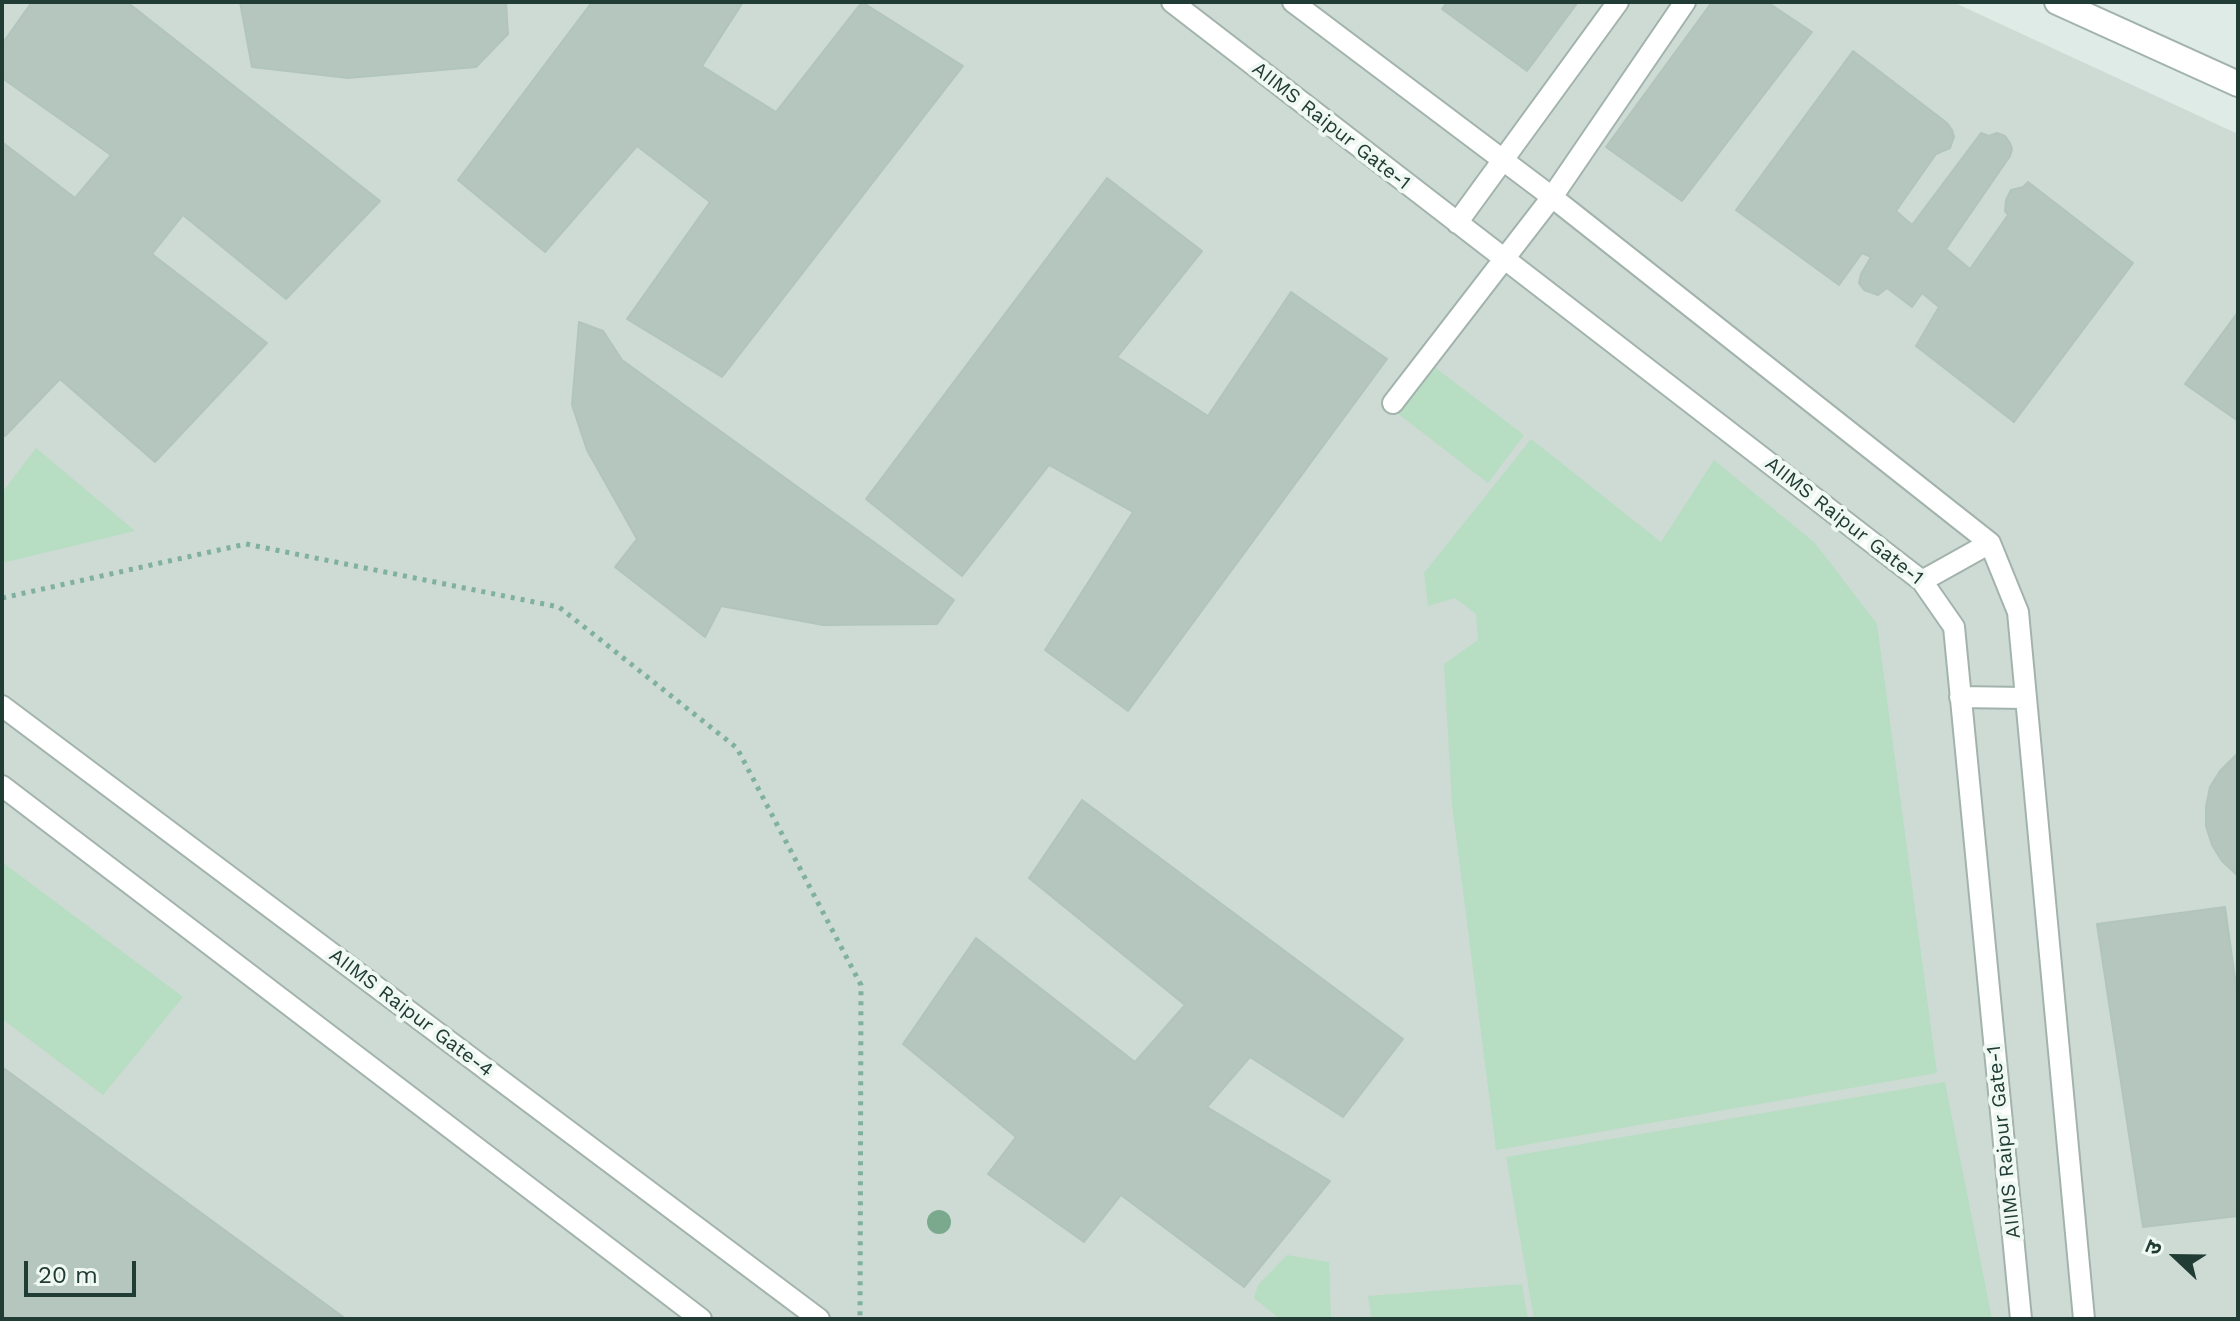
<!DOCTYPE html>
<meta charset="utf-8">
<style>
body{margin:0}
#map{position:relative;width:2240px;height:1321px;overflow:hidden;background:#dfebe6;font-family:"Work Sans","Noto Sans Devanagari",sans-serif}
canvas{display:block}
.frame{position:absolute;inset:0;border:4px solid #203c34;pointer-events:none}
.north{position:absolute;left:2136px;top:1217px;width:80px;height:80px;-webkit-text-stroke:6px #f0f8f4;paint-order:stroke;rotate:292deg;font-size:22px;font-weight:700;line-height:32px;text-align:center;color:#203c34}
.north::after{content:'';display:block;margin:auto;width:28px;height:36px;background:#203c34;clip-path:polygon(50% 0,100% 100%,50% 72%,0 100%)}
.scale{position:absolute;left:24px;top:1261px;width:112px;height:36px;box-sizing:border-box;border:4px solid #203c34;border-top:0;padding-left:10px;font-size:24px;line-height:28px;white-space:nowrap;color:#203c34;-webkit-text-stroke:6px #f0f8f4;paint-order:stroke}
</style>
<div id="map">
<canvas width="2240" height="1321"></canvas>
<div class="frame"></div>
<div class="north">उ</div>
<div class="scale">20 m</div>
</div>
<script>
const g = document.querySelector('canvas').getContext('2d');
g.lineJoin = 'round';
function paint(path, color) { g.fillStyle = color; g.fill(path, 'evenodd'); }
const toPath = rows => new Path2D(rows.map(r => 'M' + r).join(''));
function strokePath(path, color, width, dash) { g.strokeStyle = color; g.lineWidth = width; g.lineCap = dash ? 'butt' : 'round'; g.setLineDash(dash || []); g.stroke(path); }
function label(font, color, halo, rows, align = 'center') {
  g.font = font + ' "Work Sans",sans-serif'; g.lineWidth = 8; g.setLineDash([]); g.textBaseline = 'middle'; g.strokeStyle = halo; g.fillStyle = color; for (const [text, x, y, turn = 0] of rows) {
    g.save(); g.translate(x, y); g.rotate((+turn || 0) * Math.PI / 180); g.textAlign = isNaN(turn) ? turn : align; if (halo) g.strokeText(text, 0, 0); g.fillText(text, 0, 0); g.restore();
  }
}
const built = toPath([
 [2,2,1953,2,2238,134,2238,1319,2,1319]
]);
const green = toPath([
 [1433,366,1524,435,1488,483,1397,413],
 [1531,439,1661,542,1714,460,1815,543,1877,624,1937,1073,1496,1150,1452,805,1444,664,1478,640,1476,614,1455,598,1428,606,1424,573],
 [36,448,135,531,2,563,2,493],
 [2,862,183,997,103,1095,2,1019],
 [1945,1082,1992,1319,1534,1319,1506,1157],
 [1287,1255,1329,1262,1331,1319,1280,1319,1254,1298,1258,1285],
 [1522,1284,1528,1319,1371,1319,1368,1296]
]);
const building = toPath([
 [32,2,127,2,380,201,286,299,183,215,152,254,267,343,155,462,60,379,5,436,2,433,2,142,75,198,111,155,2,78,2,44,32,2],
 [240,2,506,2,508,34,476,67,348,78,252,67,240,2],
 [592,2,743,2,702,66,776,112,862,2,963,66,722,377,627,319,710,202,637,146,545,252,458,180,592,2],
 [1447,2,1578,2,1527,71,1442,9,1447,2],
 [1712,2,1767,2,1812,32,1682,201,1606,147,1712,2],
 [1853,51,1947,123,1952,130,1954,137,1950,148,1936,154,1896,211,1912,225,1981,133,1989,136,1997,133,2005,136,2010,143,2012,149,2010,156,1946,249,1970,269,2008,215,2005,211,2006,200,2011,190,2023,187,2028,182,2133,263,2014,422,1916,346,1939,307,1922,293,1912,307,1887,288,1878,295,1864,290,1859,283,1861,274,1871,257,1862,253,1839,285,1736,210,1853,51],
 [1107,178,1202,251,1117,357,1208,416,1291,292,1387,359,1128,711,1045,650,1133,512,1049,465,962,576,866,499,1107,178],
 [2238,312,2238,421,2185,384,2238,312],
 [579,322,603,331,622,360,954,600,937,624,823,625,721,606,705,637,615,567,637,539,587,450,572,405,579,322],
 [2238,753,2238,876,2222,861,2212,845,2206,826,2206,807,2210,787,2220,771,2238,753],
 [1082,800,1403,1039,1343,1117,1250,1057,1207,1107,1330,1181,1244,1287,1121,1195,1084,1242,988,1174,1016,1137,903,1044,976,938,1135,1062,1185,1005,1029,878,1082,800],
 [2225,907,2238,1000,2238,1216,2143,1227,2097,924,2225,907],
 [2,1067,346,1319,2,1319,2,1067]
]);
const path = toPath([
 [2,598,246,544,559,607,737,748,861,985,860,1319]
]);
const service = toPath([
 [1172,2,1922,581,1954,627,2021,1319],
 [1293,2,1552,197,1990,543,2018,612,2084,1319],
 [1457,223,1618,2],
 [1393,403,1552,197,1685,2],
 [1922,581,1990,543],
 [1960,697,2025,698],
 [2,706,819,1319],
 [2,786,701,1319]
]);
const minor = toPath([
 [2057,2,2238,84]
]);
const trees = [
 [939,1222]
];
const streetNames = [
 ["AIIMS Raipur Gate-1",1331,126,38],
 ["AIIMS Raipur Gate-1",1844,521,38],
 ["AIIMS Raipur Gate-4",411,1013,37],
 ["AIIMS Raipur Gate-1",2004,1142,-96]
];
paint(built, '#cedbd5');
paint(green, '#b7ddc2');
paint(building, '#b5c6bf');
strokePath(building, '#b2c5bd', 2);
strokePath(service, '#a2b3ad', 24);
strokePath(minor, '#a2b3ad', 28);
strokePath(path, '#7fb0a0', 5, [4, 6]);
strokePath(service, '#fff', 20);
strokePath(minor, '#fff', 24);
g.fillStyle = '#7ba98e';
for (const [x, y] of trees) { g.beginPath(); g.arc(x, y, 12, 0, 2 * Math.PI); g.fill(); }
label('20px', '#203c34', '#f0f8f4', streetNames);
</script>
